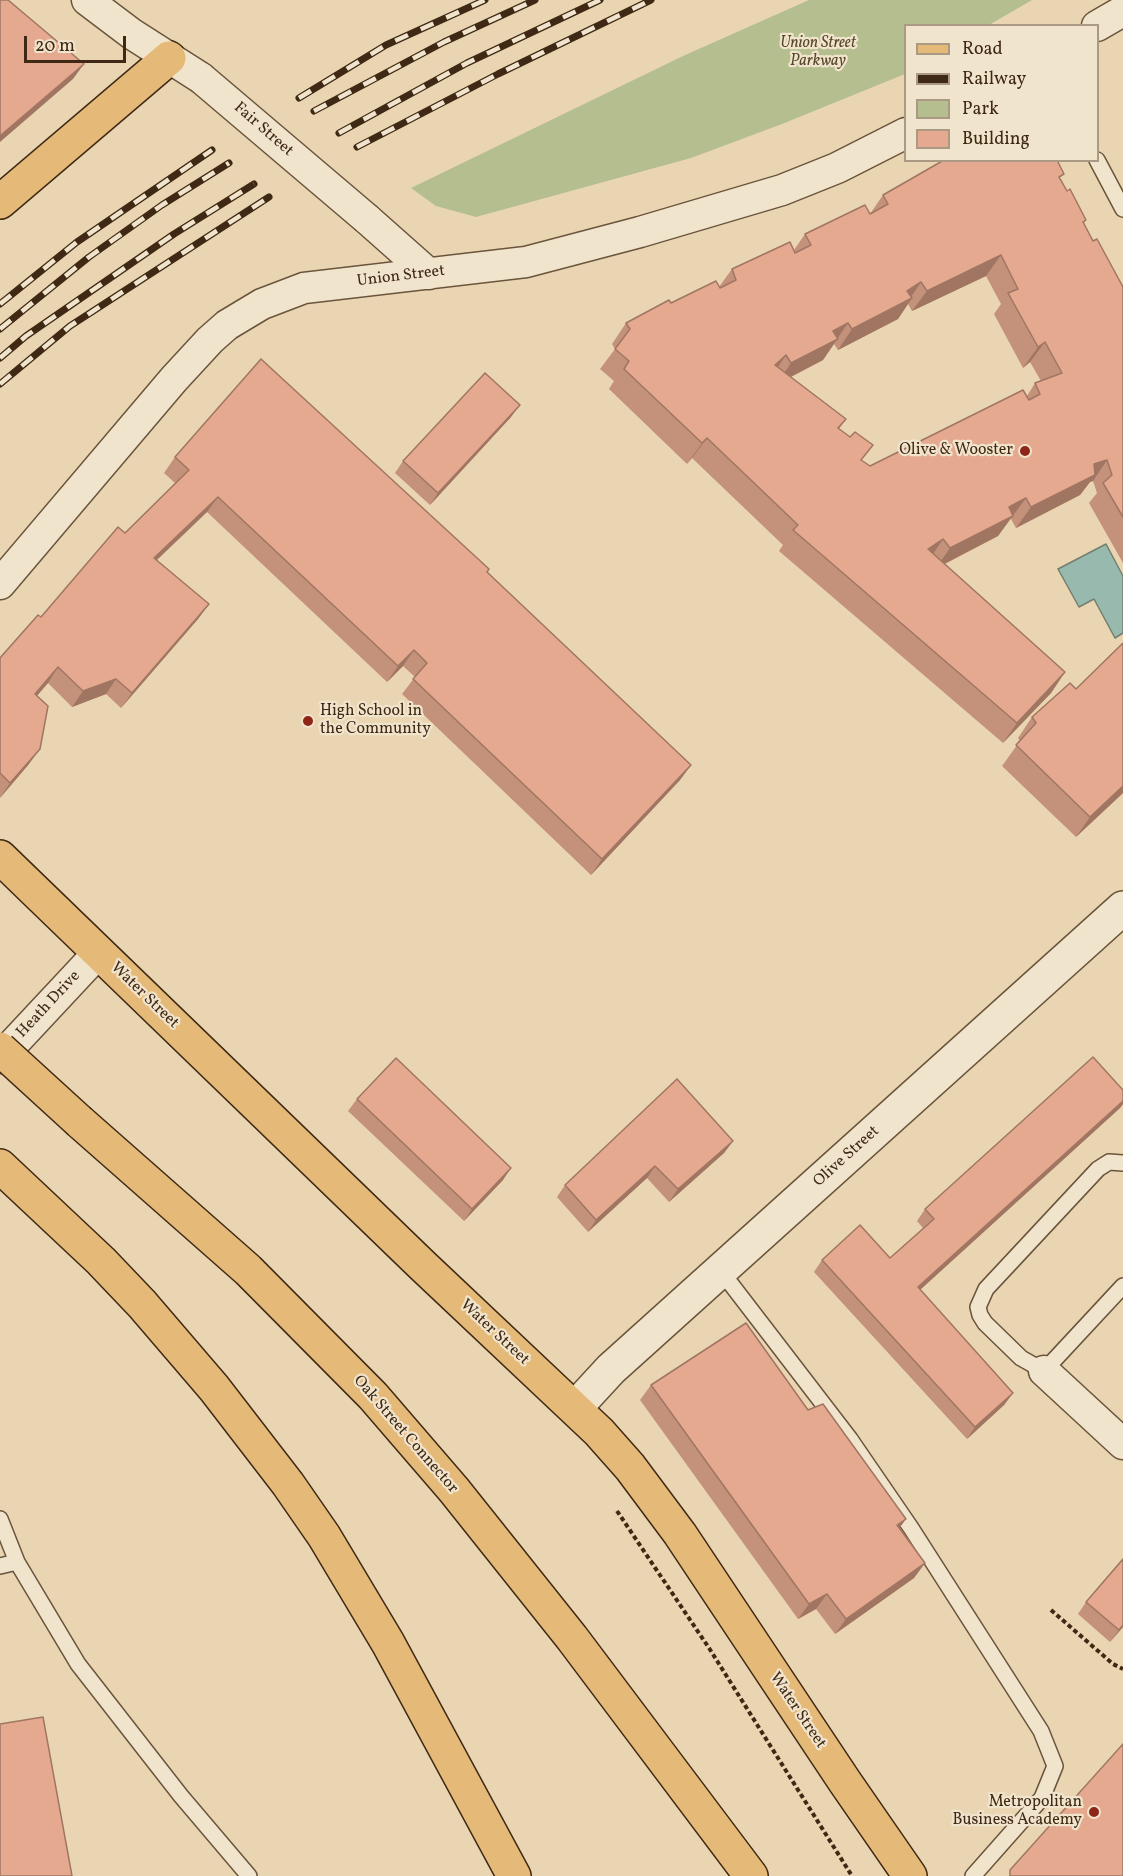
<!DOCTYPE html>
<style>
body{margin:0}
#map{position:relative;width:1123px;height:1876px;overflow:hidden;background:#ead5b2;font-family:Vollkorn,serif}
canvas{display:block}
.legend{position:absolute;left:904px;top:24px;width:195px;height:138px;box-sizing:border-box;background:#f1e4cd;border:2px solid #aa9983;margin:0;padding:8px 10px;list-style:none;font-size:18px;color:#3f2914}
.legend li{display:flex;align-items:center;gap:12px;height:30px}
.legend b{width:30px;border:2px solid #aa9983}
.scale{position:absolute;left:24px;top:36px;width:102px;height:27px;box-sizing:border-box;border:3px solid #3f2914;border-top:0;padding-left:8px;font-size:18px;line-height:21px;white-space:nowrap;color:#3f2914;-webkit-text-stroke:4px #f1e4cd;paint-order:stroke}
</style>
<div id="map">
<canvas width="1123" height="1876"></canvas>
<ul class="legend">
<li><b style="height:8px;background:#e5ba79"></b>Road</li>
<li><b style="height:8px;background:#3f2914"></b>Railway</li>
<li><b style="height:16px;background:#b4be8e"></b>Park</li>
<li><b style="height:16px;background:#e4a98e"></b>Building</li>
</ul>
<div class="scale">20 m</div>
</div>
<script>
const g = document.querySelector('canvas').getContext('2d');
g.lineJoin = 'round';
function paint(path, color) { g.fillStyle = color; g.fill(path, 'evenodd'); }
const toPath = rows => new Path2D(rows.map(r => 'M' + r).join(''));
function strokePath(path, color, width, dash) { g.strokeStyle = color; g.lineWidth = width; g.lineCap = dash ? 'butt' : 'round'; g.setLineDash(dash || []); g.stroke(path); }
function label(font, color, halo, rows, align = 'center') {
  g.font = font + ' Vollkorn,serif'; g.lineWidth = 4.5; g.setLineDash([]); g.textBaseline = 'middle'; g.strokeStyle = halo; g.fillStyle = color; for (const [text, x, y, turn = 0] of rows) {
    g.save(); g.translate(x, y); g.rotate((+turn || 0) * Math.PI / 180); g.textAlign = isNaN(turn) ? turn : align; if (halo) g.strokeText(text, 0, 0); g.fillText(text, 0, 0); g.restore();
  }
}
const green = toPath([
 [809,0,1032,0,989,25,906,26,905,74,782,124,691,158,476,217,436,206,411,188,683,56]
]);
const water = toPath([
 [1106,544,1123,576,1123,633,1115,638,1094,599,1079,607,1058,569,1106,544]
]);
const path = toPath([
 [617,1511,709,1648,852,1876],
 [1051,1610,1113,1664,1123,1669]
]);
const service = toPath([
 [1097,160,1123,209],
 [1123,1163,1109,1162,1098,1169,986,1289,978,1307,980,1315,985,1323,1021,1358,1044,1371,1123,1286],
 [721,1271,850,1439,911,1528,1041,1731,1055,1766,1042,1798,973,1876],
 [0,1519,17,1562,78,1664,181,1796,249,1876],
 [0,1566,17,1562]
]);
const minor = toPath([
 [87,0,132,34,201,78],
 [1097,26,1123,11],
 [367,219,429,274],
 [0,584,174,379,210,340,227,325,262,304,304,288,526,262,640,232,782,190,837,168,906,133],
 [0,1058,99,952],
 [1044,1371,1123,1444]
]);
const tertiary = toPath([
 [575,1408,611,1369,1123,908]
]);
const primary = toPath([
 [0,202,169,58],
 [0,857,422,1265,599,1432,630,1467,680,1534,845,1782,910,1876]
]);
const motorway = toPath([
 [80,1122,248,1270,373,1396,454,1490,572,1638,751,1876],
 [0,1166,101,1261,142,1304,214,1388,288,1484,324,1536,388,1643,514,1876]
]);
const rail = toPath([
 [299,98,386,45,485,0],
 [314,111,444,42,535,0],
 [339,133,467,63,600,0],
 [357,147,498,74,651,0],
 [0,304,77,242,212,150],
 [0,329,89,257,162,205,229,163],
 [0,358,26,336,174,234,254,184],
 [0,384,70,326,269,197]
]);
const minorBridge = toPath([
 [201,78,367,219]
]);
const motorwayBridge = toPath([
 [0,1049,80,1122]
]);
const wall = toPath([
 [1061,179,1067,191,1086,220,1084,223,1093,241,1123,287,1123,563,1089,503,1097,493,1093,481,1090,482,1080,495,1016,528,1011,519,1010,519,998,536,945,564,1065,672,1051,693,1003,743,779,551,783,545,692,458,687,464,609,389,614,381,600,369,615,349,612,344,626,323,671,303,719,287,732,269,794,250,805,234,870,214,883,195],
 [986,276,1001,304,994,314,1023,368,1030,362,1041,381,1035,383,1027,396,870,466,862,461,839,429,846,419,791,377,823,360,834,344,838,350,898,319,908,304,912,311],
 [511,417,430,505,395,473,403,461],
 [175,457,487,572,691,765,680,780,591,875,402,694,415,677,403,666,387,682,207,512,157,560,209,604,198,619,121,708,106,694,72,707,48,683,37,695,29,764,0,798,0,658,175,483,164,473],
 [1123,643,1123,793,1076,837,1002,766,1020,741,1018,738,1032,717,1076,689],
 [1123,1090,1123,1104,1120,1108,920,1290,1013,1393,1004,1405,967,1439,814,1272,822,1260,890,1258,923,1228,917,1221,925,1209],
 [357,1099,503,1180,464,1221,348,1111],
 [733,1141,724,1153,669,1202,647,1178,588,1232,557,1197,565,1185],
 [651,1385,808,1410,906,1519,899,1528,925,1563,914,1578,835,1634,816,1609,798,1619,640,1400],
 [1123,1559,1123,1627,1110,1642,1078,1614,1086,1602]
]);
const shadedWall = toPath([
 [84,64,73,79,0,142,0,136],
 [1001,255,986,276,912,311,927,291],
 [921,282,909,300,912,298,898,319,838,350,852,329],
 [848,323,823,360,777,384,791,363,833,331],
 [1045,342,1030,362,1023,368,1038,347],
 [786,355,772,376,775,365],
 [520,405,511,417,430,505,438,493],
 [707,438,692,458,687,464,702,443],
 [1107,460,1093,481,1090,482,1080,495,1016,528,1031,507,1094,464],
 [218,497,207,512,143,573,154,558],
 [1026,498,998,536,936,568,950,548,1009,507],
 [943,539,929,560,928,549],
 [209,604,198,619,121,708,132,693],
 [414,650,403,666,387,682,398,666],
 [58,667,48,683,25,710,35,694],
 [1065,672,1051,693,1003,743,1017,723],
 [116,679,106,694,72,707,83,691],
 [40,749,29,764,0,798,10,783],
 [691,765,680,780,591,875,602,859],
 [1123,786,1123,793,1076,837,1090,817],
 [1123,1101,1123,1104,1120,1108,910,1299,918,1287],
 [733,1141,724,1153,669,1202,678,1189],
 [655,1166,647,1178,588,1232,596,1220],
 [511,1168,503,1180,464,1221,472,1209],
 [1013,1393,1004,1405,967,1439,975,1427],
 [906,1519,895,1534,897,1525],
 [925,1563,914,1578,835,1634,846,1619],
 [827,1594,816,1609,798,1619,809,1604],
 [1123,1625,1123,1627,1110,1642,1119,1630]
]);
const building = toPath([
 [0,0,8,0,84,64,0,136,0,0],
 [944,160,1057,160,1064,174,1059,177,1067,191,1070,189,1086,220,1083,222,1093,241,1097,239,1123,287,1123,517,1103,483,1112,475,1107,460,1094,464,1095,475,1031,507,1026,498,1009,507,1013,516,950,548,943,539,928,549,1065,672,1017,723,793,530,798,525,707,438,702,443,624,369,629,361,615,349,630,329,626,323,669,300,671,303,716,281,720,288,736,280,732,269,790,242,795,253,811,245,805,234,865,205,870,214,888,204,883,195,944,160],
 [1001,255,1018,289,1008,293,1038,347,1045,342,1062,373,1035,383,1040,394,1029,400,1023,390,870,466,861,460,873,445,855,432,850,437,838,428,846,419,775,365,786,355,791,363,838,339,833,331,848,323,852,329,912,298,907,291,921,282,927,291,1001,255],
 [261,359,489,569,487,572,691,765,602,859,413,679,427,663,414,650,398,666,218,497,154,558,209,604,132,693,116,679,83,691,58,667,35,694,48,706,40,749,10,783,0,773,0,658,38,615,41,617,118,527,125,533,189,470,175,457,261,359],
 [485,373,520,405,438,493,403,461,485,373],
 [1123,643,1123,786,1090,817,1016,745,1036,723,1032,717,1070,683,1076,689,1123,643],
 [1093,1057,1123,1090,1123,1101,918,1287,1013,1393,975,1427,822,1260,860,1225,890,1258,934,1219,925,1209,1093,1057],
 [396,1058,511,1168,472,1209,357,1099,396,1058],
 [677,1079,733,1141,678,1189,655,1166,596,1220,565,1185,677,1079],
 [746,1323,808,1410,823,1404,906,1519,897,1525,925,1563,846,1619,827,1594,809,1604,651,1385,746,1323],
 [1123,1559,1123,1625,1119,1630,1086,1602,1123,1559],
 [43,1717,72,1876,0,1876,0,1724,43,1717],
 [1123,1744,1123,1876,1010,1876,1010,1870,1123,1744]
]);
const markers = [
 [1025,451,6,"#8f2418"],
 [308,721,6,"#8f2418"],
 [1094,1812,6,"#8f2418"]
];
const parkNames = [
 ["Union Street",818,44],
 ["Parkway",818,62]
];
const streetNames = [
 ["Fair Street",263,130,41],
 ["Union Street",401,277,-7],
 ["Water Street",144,996,44],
 ["Heath Drive",49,1005,-47],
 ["Olive Street",847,1157,-42],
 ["Water Street",494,1333,43],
 ["Oak Street Connector",405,1435,49],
 ["Water Street",797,1711,56]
];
const poiNames = [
 ["Olive & Wooster",1013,451],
 ["High School in",320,712,"left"],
 ["the Community",320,730,"left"],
 ["Metropolitan",1082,1803],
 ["Business Academy",1082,1821]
];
paint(green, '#b4be8e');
paint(water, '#98b9ad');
strokePath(water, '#747f70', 1.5);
strokePath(service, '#6a543c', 18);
strokePath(minor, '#6a543c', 33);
strokePath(tertiary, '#6a543c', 36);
strokePath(primary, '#3f2914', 36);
strokePath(motorway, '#3f2914', 36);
strokePath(path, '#3f2914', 4, [4.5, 3]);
strokePath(service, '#f1e4cd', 15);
strokePath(minor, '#f1e4cd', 30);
strokePath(tertiary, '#f1e4cd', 33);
strokePath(primary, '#e5ba79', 33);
strokePath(motorway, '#e5ba79', 33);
strokePath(rail, '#3f2914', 7);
strokePath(rail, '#f1e4cd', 4.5, [14]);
strokePath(minorBridge, '#6a543c', 33, []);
strokePath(motorwayBridge, '#3f2914', 36, []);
strokePath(minorBridge, '#f1e4cd', 30);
strokePath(motorwayBridge, '#e5ba79', 33);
paint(wall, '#c4917a');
paint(shadedWall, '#a07663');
paint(building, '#e4a98e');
strokePath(building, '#a07663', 1.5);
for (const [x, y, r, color] of markers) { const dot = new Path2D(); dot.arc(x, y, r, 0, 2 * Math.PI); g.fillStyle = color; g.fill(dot); strokePath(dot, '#f1e4cd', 2); }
label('italic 16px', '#56472c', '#f1e4cd', parkNames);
label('16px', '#3f2914', '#f1e4cd', streetNames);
label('16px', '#3f2914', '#f1e4cd', poiNames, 'right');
</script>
